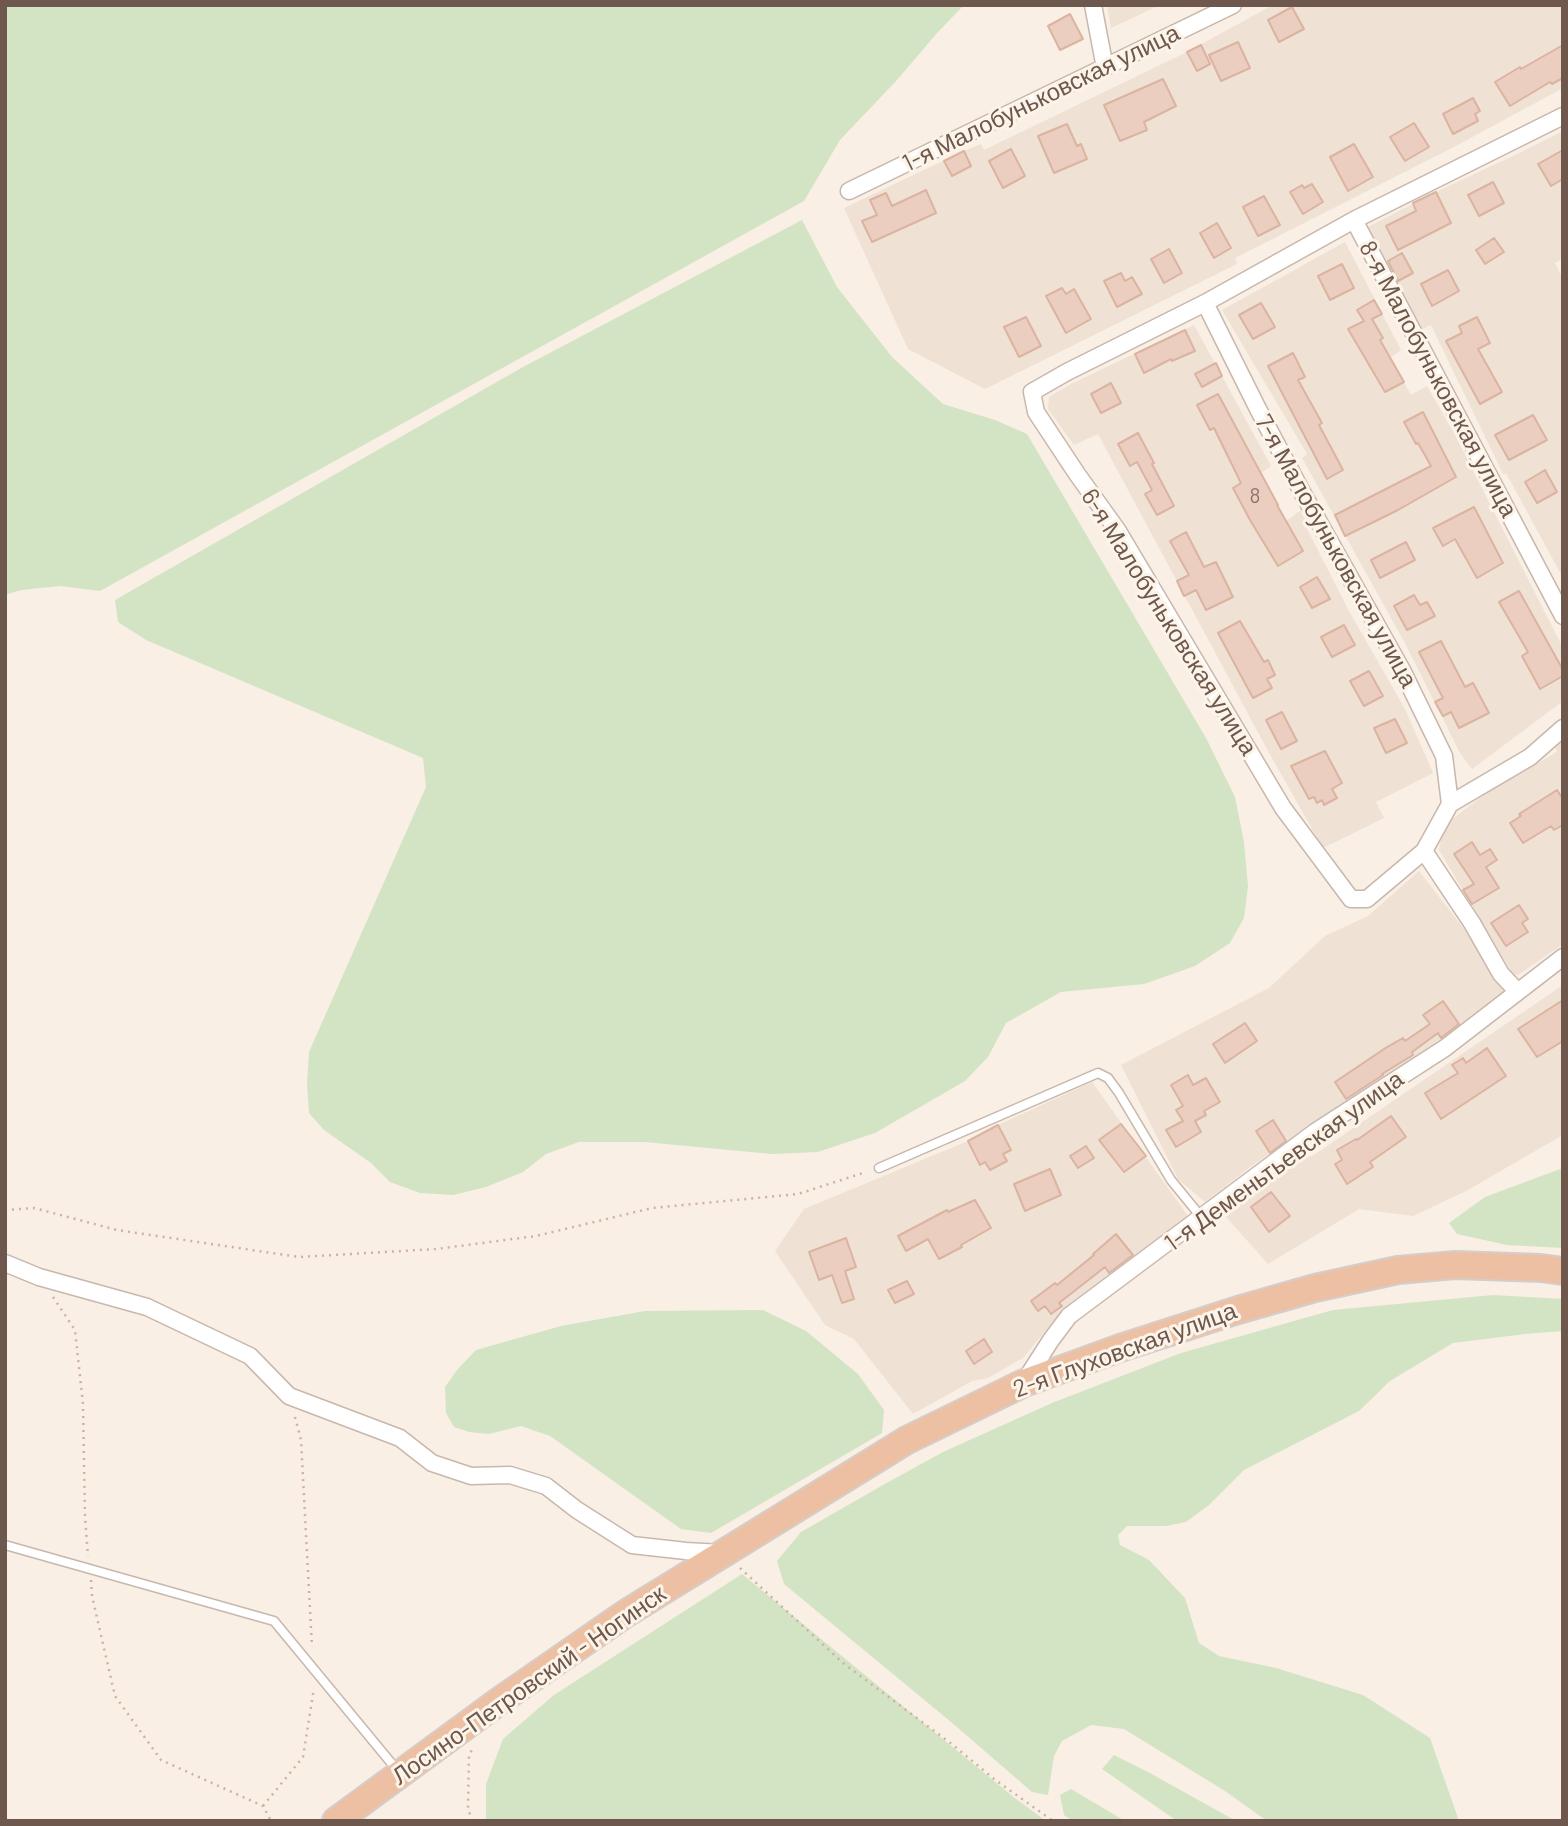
<!DOCTYPE html>
<meta charset="utf-8">
<style>
body{margin:0}
#map{position:relative;width:1568px;height:1826px;overflow:hidden;background:#f9efe4;font-family:Barlow,sans-serif}
canvas{display:block}
.frame{position:absolute;inset:0;border:7px solid #6e574d;pointer-events:none}
</style>
<div id="map">
<canvas width="1568" height="1826"></canvas>
<div class="frame"></div>
</div>
<script>
const g = document.querySelector('canvas').getContext('2d');
g.lineJoin = 'round';
function paint(path, color) { g.fillStyle = color; g.fill(path, 'evenodd'); }
const toPath = rows => new Path2D(rows.map(r => 'M' + r).join(''));
function strokePath(path, color, width, dash) { g.strokeStyle = color; g.lineWidth = width; g.lineCap = dash ? 'butt' : 'round'; g.setLineDash(dash || []); g.stroke(path); }
function label(font, color, halo, rows, align = 'center') {
  g.font = font + ' Barlow,sans-serif'; g.lineWidth = 6; g.setLineDash([]); g.textBaseline = 'middle'; g.strokeStyle = halo; g.fillStyle = color; for (const [text, x, y, turn = 0] of rows) {
    g.save(); g.translate(x, y); g.rotate((+turn || 0) * Math.PI / 180); g.textAlign = isNaN(turn) ? turn : align; if (halo) g.strokeText(text, 0, 0); g.fillText(text, 0, 0); g.restore();
  }
}
const residential = toPath([
 [1107,5,1160,5,1111,28],
 [1273,5,1563,5,1563,88,1452,148,1235,258,1237,264,985,389,908,349,844,208,964,151,981,144,984,150,1187,52],
 [1563,131,1563,259,1555,263,1563,279,1563,578,1506,473,1503,474,1431,325,1422,329,1368,227,1436,192,1515,155],
 [1345,242,1401,350,1390,358,1411,395,1427,386,1454,433,1563,648,1563,701,1472,769,1460,753,1405,643,1302,458,1307,454,1222,310],
 [1194,325,1271,466,1261,473,1286,521,1300,511,1309,525,1306,527,1349,611,1405,709,1433,773,1376,802,1384,818,1323,848,1268,751,1098,434,1074,445,1048,409,1049,397,1071,384],
 [1563,735,1563,944,1518,975,1513,974,1439,850,1443,826,1492,789,1557,752,1553,742],
 [1419,871,1464,929,1504,991,1442,1038,1336,1110,1254,1164,1205,1202,1178,1179,1121,1065,1269,988,1325,936,1368,916],
 [1563,985,1563,1135,1466,1191,1413,1216,1359,1209,1268,1264,1226,1217,1285,1165,1314,1155],
 [1092,1082,1190,1219,1114,1277,1058,1316,1023,1358,988,1378,972,1381,913,1414,854,1339,825,1325,775,1251,804,1209,968,1141,998,1125]
]);
const green = toPath([
 [5,5,964,5,938,32,897,80,840,140,804,201,100,591,60,586,21,590,5,595],
 [802,220,837,287,892,357,943,404,995,420,1027,434,1206,738,1235,797,1244,842,1248,886,1244,918,1230,943,1195,966,1144,984,1061,992,1006,1023,988,1057,965,1081,875,1133,818,1152,772,1154,645,1142,579,1142,546,1154,523,1172,486,1187,453,1195,420,1193,390,1182,371,1163,324,1130,309,1113,307,1084,309,1052,426,787,423,758,146,640,118,622,115,600,523,367],
 [1563,1168,1563,1248,1507,1245,1457,1234,1449,1223,1485,1197],
 [1493,1295,1563,1299,1563,1331,1525,1334,1453,1343,1390,1381,1359,1411,1244,1470,1209,1505,1186,1522,1166,1526,1127,1526,1118,1535,1120,1545,1149,1560,1185,1598,1199,1643,1219,1656,1276,1668,1363,1695,1430,1738,1459,1821,1267,1821,1225,1791,1124,1729,1091,1725,1062,1741,1054,1756,1048,1795,1032,1792,951,1722,784,1584,777,1561,801,1532,883,1485,943,1452,1052,1403,1181,1353,1333,1310],
 [763,1310,806,1331,858,1374,884,1410,882,1433,711,1533,681,1529,550,1436,521,1426,489,1434,469,1432,454,1427,446,1413,445,1387,457,1370,476,1350,561,1326,645,1311],
 [742,1574,1016,1799,1046,1821,486,1821,486,1784,503,1739,554,1695],
 [1114,1755,1148,1772,1236,1821,1177,1821,1102,1769],
 [1071,1789,1125,1821,1073,1821,1064,1815,1060,1795]
]);
const building = toPath([
 [1292,7,1304,29,1279,42,1268,20,1292,7],
 [1070,14,1083,39,1060,50,1048,26,1070,14],
 [1238,42,1250,68,1221,81,1209,55,1238,42],
 [1201,45,1210,64,1197,71,1187,52,1201,45],
 [1563,45,1563,78,1552,84,1550,82,1510,106,1495,82,1520,67,1521,69,1563,45],
 [1163,79,1176,106,1144,122,1147,130,1120,141,1104,105,1163,79],
 [1473,98,1480,111,1475,114,1478,121,1453,134,1443,114,1473,98],
 [1414,123,1429,147,1405,161,1390,137,1414,123],
 [1067,124,1077,146,1081,144,1087,159,1054,173,1038,136,1067,124],
 [1354,144,1373,177,1348,191,1330,157,1354,144],
 [1011,149,1025,176,1003,188,989,161,1011,149],
 [1563,150,1563,179,1551,186,1538,164,1563,150],
 [964,151,971,166,952,176,944,161,964,151],
 [1493,182,1504,203,1479,216,1468,195,1493,182],
 [1312,184,1323,202,1303,214,1290,192,1302,185,1304,188,1312,184],
 [926,190,936,213,872,242,862,221,877,215,870,200,886,193,892,206,926,190],
 [1436,192,1451,223,1398,250,1386,226,1416,211,1413,203,1436,192],
 [1264,196,1280,225,1258,236,1243,207,1264,196],
 [1217,223,1231,248,1214,258,1200,233,1217,223],
 [1494,238,1504,252,1485,264,1476,250,1494,238],
 [1169,249,1182,273,1164,283,1151,259,1169,249],
 [1402,253,1413,273,1398,281,1388,261,1402,253],
 [1342,264,1354,288,1330,300,1318,276,1342,264],
 [1448,270,1459,291,1432,306,1421,284,1448,270],
 [1121,273,1125,281,1132,277,1142,294,1117,307,1104,281,1121,273],
 [1062,288,1066,294,1074,289,1091,319,1066,333,1046,296,1062,288],
 [1374,300,1382,314,1372,319,1383,338,1380,340,1404,382,1385,392,1348,329,1364,321,1357,310,1374,300],
 [1261,303,1275,327,1253,339,1239,315,1261,303],
 [1026,317,1041,346,1019,357,1004,327,1026,317],
 [1477,317,1490,343,1478,349,1502,392,1480,404,1446,341,1462,333,1459,326,1477,317],
 [1185,330,1195,351,1172,361,1171,359,1144,373,1135,354,1185,330],
 [1293,353,1305,377,1298,380,1322,423,1319,425,1343,470,1327,479,1268,366,1293,353],
 [1216,363,1222,376,1202,387,1195,374,1216,363],
 [1111,383,1121,403,1101,413,1091,394,1111,383],
 [1218,394,1278,505,1277,505,1303,551,1278,566,1250,520,1233,488,1241,483,1214,428,1210,430,1197,405,1218,394],
 [1423,412,1456,477,1398,510,1345,536,1335,515,1431,466,1418,443,1416,444,1404,422,1423,412],
 [1533,415,1547,440,1509,460,1495,435,1533,415],
 [1138,433,1154,463,1152,464,1174,506,1157,515,1145,494,1152,490,1137,462,1130,466,1118,444,1138,433],
 [1545,470,1557,492,1537,503,1525,482,1545,470],
 [1474,507,1503,563,1477,578,1455,539,1443,546,1433,528,1474,507],
 [1186,532,1204,567,1216,562,1233,597,1206,610,1196,590,1184,596,1177,581,1189,575,1170,541,1186,532],
 [1406,542,1415,560,1380,578,1371,560,1406,542],
 [1317,577,1330,599,1312,608,1300,587,1317,577],
 [1519,591,1563,670,1563,676,1540,689,1522,656,1528,652,1499,602,1519,591],
 [1414,595,1420,605,1427,602,1435,616,1407,630,1394,606,1414,595],
 [1240,621,1264,662,1268,660,1275,675,1267,679,1272,688,1253,698,1218,633,1240,621],
 [1344,625,1355,645,1332,657,1321,637,1344,625],
 [1441,641,1465,687,1473,683,1489,713,1459,728,1451,712,1443,716,1435,702,1443,698,1419,652,1441,641],
 [1369,671,1383,696,1364,706,1350,681,1369,671],
 [1282,712,1297,741,1281,749,1266,720,1282,712],
 [1395,719,1407,743,1386,753,1374,728,1395,719],
 [1325,751,1342,783,1332,789,1337,798,1324,805,1322,800,1317,803,1314,797,1309,799,1291,766,1325,751],
 [1557,790,1563,799,1563,825,1554,830,1551,826,1523,843,1510,823,1521,816,1519,814,1557,790],
 [1472,842,1480,855,1490,849,1497,860,1486,867,1499,888,1472,904,1463,890,1474,884,1454,854,1472,842],
 [1519,905,1528,919,1522,923,1528,932,1506,946,1491,923,1519,905],
 [1563,1000,1563,1041,1537,1057,1518,1029,1563,1000],
 [1443,1001,1459,1024,1441,1038,1438,1033,1412,1052,1413,1055,1382,1074,1383,1075,1346,1099,1335,1082,1387,1047,1403,1038,1405,1041,1430,1024,1423,1015,1443,1001],
 [1245,1023,1257,1041,1225,1063,1213,1044,1245,1023],
 [1487,1048,1506,1076,1441,1119,1425,1093,1458,1073,1452,1065,1463,1058,1466,1063,1487,1048],
 [1188,1075,1193,1085,1206,1078,1220,1102,1204,1111,1206,1115,1195,1121,1201,1132,1176,1147,1166,1130,1183,1121,1176,1110,1183,1106,1171,1085,1188,1075],
 [1391,1116,1406,1137,1370,1162,1373,1167,1347,1184,1335,1164,1342,1160,1337,1150,1356,1139,1357,1140,1391,1116],
 [1273,1120,1286,1141,1270,1153,1256,1131,1273,1120],
 [1121,1124,1146,1156,1124,1172,1099,1140,1121,1124],
 [998,1125,1011,1150,1003,1154,1007,1161,990,1170,985,1162,980,1165,968,1141,998,1125],
 [1086,1146,1094,1158,1078,1168,1070,1156,1086,1146],
 [1050,1169,1061,1195,1025,1211,1014,1184,1050,1169],
 [1271,1192,1290,1216,1269,1232,1251,1207,1271,1192],
 [975,1200,991,1228,961,1245,962,1247,939,1259,928,1239,906,1251,898,1236,947,1210,948,1212,975,1200],
 [1116,1234,1133,1255,1109,1273,1105,1267,1059,1303,1062,1306,1051,1314,1045,1306,1038,1311,1031,1301,1055,1283,1057,1285,1094,1255,1093,1254,1116,1234],
 [846,1238,856,1267,845,1271,854,1299,842,1303,832,1275,819,1280,809,1252,846,1238],
 [907,1281,914,1294,895,1303,888,1290,907,1281],
 [984,1339,992,1352,974,1364,966,1351,984,1339]
]);
const path = toPath([
 [5,1210,34,1208,117,1230,299,1257,436,1249,536,1236,652,1208,798,1194,866,1172],
 [53,1297,75,1330,83,1404,85,1517,88,1556],
 [295,1417,301,1440,312,1647],
 [740,1568,843,1663,953,1745,994,1779,1053,1821],
 [91,1580,92,1596,115,1696,161,1760,263,1806,271,1821],
 [263,1806,303,1757,314,1688],
 [472,1821,468,1808,469,1755,473,1748]
]);
const service = toPath([
 [879,1168,1098,1073,1108,1078,1119,1093,1171,1180,1202,1218],
 [5,1545,274,1621,397,1770]
]);
const minor = toPath([
 [1093,5,1105,68],
 [849,191,1233,5],
 [1354,220,1563,116],
 [1205,303,1258,409,1302,492,1403,672,1444,756,1450,804],
 [1424,851,1367,899,1351,899,1283,808,1118,531,1077,474,1036,412,1032,392,1067,372,1205,303,1354,220,1563,616],
 [1517,991,1501,974,1472,923,1424,851,1450,804,1530,757,1563,728],
 [5,1263,39,1277,147,1307,250,1356,289,1396,400,1438,432,1463,471,1476,510,1475,546,1486,577,1510,632,1545,686,1551,721,1553],
 [1024,1382,1051,1340,1069,1316,1315,1132,1445,1048,1563,957]
]);
const trunk = toPath([
 [336,1821,498,1702,625,1614,907,1440,1024,1383,1120,1348,1238,1310,1315,1288,1398,1270,1455,1265,1541,1268,1563,1271]
]);
const numberNames = [
 ["8",1255,496]
];
const streetNames = [
 ["1-я Малобуньковская улица",1041,98,-26],
 ["8-я Малобуньковская улица",1438,379,62],
 ["7-я Малобуньковская улица",1336,551,61],
 ["6-я Малобуньковская улица",1169,622,58],
 ["1-я Деменьтьевская улица",1284,1161,-36],
 ["2-я Глуховская улица",1125,1350,-20],
 ["Лосино-Петровский - Ногинск",529,1685,-35]
];
paint(residential, '#efe1d3');
paint(green, '#d3e4c4');
paint(building, '#ebcebf');
strokePath(building, '#dbb4a1', 2);
strokePath(service, '#c8b7ac', 11);
strokePath(minor, '#c8b7ac', 19);
strokePath(trunk, '#d4cdca', 30);
strokePath(path, '#cfb1a3', 2.5, [2, 5]);
strokePath(service, '#fff', 8);
strokePath(minor, '#fff', 16);
strokePath(trunk, '#eec0a3', 26);
label('21px', '#8d756a', null, numberNames);
label('24px', '#6e574d', '#fcf4e9', streetNames);
</script>
